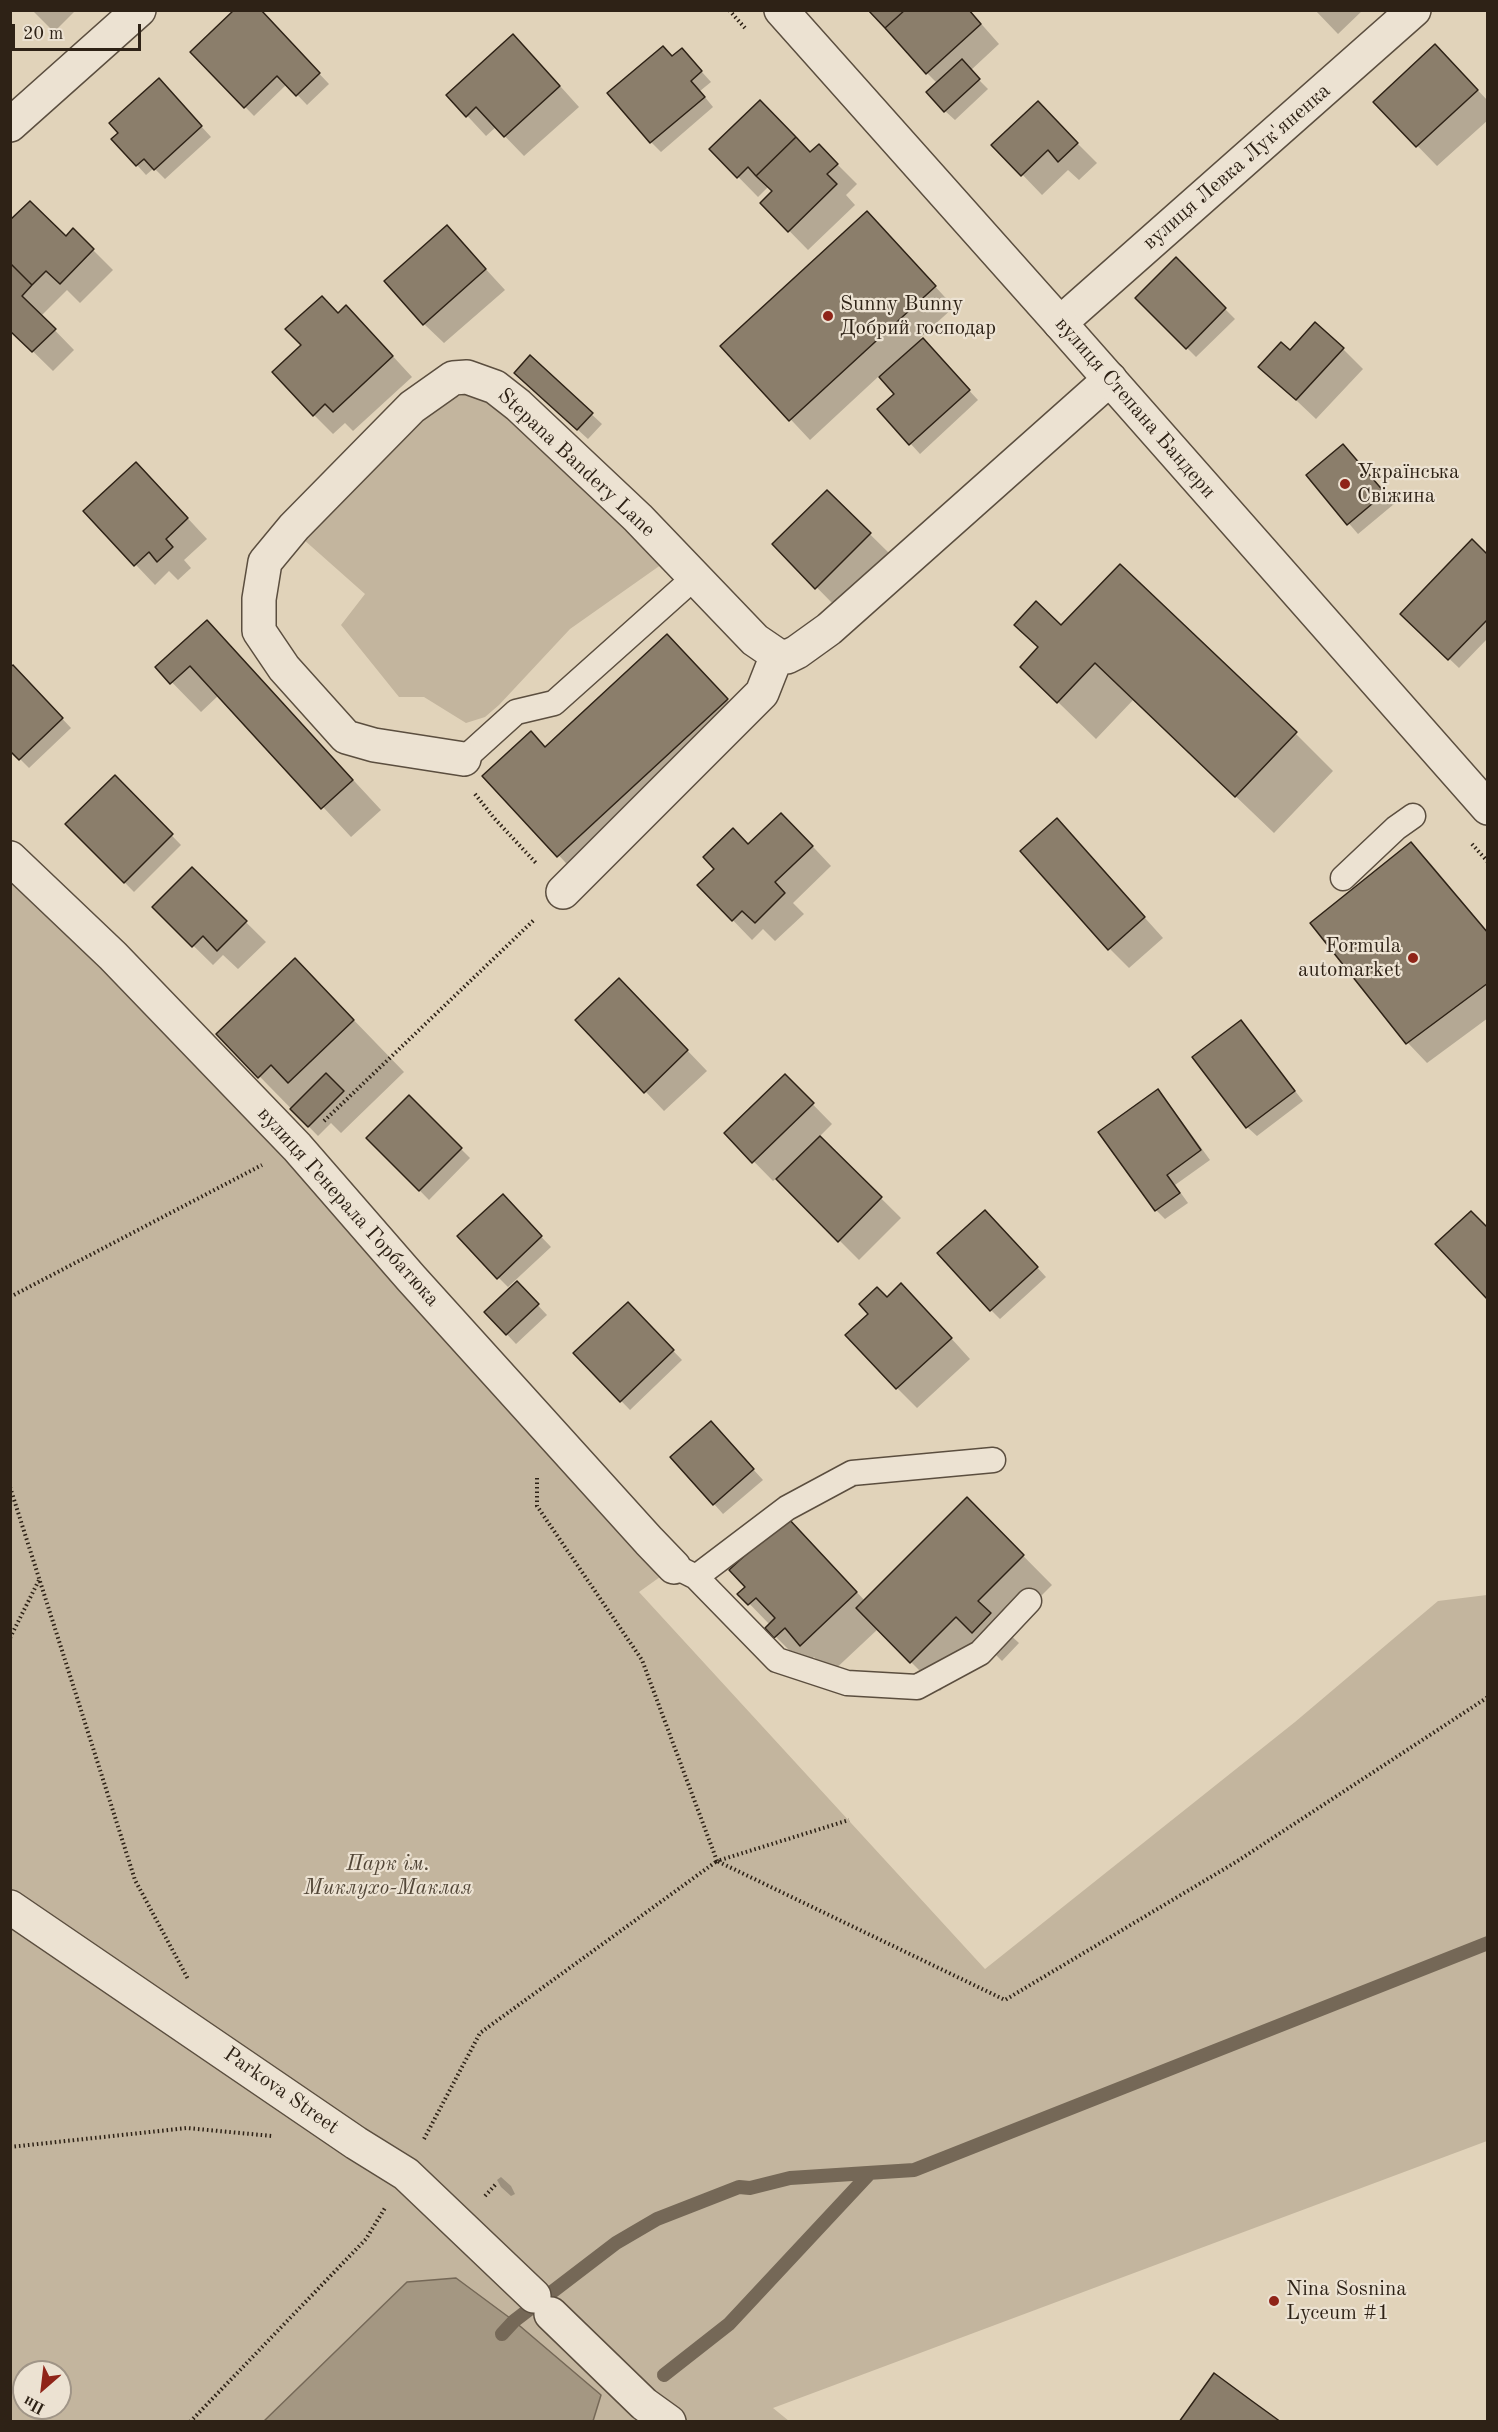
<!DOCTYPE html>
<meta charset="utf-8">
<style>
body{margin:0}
#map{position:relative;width:1498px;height:2432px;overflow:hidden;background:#e1d3ba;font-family:"Old Standard TT",serif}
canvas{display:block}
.frame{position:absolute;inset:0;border:12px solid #2e2216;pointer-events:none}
.north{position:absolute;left:12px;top:2360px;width:60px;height:60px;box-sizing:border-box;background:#ece2d2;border:2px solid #a09587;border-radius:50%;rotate:208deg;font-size:16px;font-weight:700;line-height:24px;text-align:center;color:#2e2216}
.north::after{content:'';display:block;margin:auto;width:21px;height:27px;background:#8f2418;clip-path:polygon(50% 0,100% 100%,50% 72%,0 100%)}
.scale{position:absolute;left:12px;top:24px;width:129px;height:27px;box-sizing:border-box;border:3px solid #2e2216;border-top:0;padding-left:8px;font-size:18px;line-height:21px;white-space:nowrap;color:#2e2216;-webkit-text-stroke:4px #ece2d2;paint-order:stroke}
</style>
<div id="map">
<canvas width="1498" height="2432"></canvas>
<div class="frame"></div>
<div class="north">Пн</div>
<div class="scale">20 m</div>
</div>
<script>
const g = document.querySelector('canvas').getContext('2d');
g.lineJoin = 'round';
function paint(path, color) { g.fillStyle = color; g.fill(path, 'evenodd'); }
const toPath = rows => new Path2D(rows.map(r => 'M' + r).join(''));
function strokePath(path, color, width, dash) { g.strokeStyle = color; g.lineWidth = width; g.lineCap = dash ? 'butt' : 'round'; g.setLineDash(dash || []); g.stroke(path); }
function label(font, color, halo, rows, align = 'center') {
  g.font = font + ' "Old Standard TT",serif'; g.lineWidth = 4.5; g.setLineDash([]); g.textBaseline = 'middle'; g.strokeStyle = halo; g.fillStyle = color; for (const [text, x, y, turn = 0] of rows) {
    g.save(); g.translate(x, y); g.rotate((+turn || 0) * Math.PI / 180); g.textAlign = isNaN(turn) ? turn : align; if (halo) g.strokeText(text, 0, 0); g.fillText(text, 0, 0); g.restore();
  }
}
const green = toPath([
 [473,394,497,403,665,562,570,629,499,705,485,717,466,723,424,697,399,697,341,625,365,594,303,539,403,435,448,398],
 [10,858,674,1567,639,1592,985,1969,1295,1722,1438,1601,1487,1595,1487,2141,773,2408,789,2421,593,2421,601,2395,407,2282,264,2421,11,2421],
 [24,2372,60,2372,60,2408,24,2408]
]);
const water = toPath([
 [456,2278,514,2321,601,2395,593,2421,264,2421,407,2282,456,2278]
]);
const shadow = toPath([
 [32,10,76,10,54,32],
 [259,10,329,84,307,105,287,84,254,116,192,52],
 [969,10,999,44,970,71,988,89,955,120,945,111,938,84,927,73],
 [1315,10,1363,10,1338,34],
 [682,50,711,82,700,91,713,107,661,152,651,142,672,58],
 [533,56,579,107,524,156,496,127,486,136,448,95],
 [1455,66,1488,101,1488,120,1437,166,1375,102],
 [168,90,211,137,165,179,154,168,146,175,137,165],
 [1057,123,1097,163,1079,180,1068,170,1042,195,994,145],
 [819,146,857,184,846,195,855,205,808,250,762,203,774,191,769,186,758,197,711,149,811,154],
 [10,222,66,238,73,230,113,270,80,303,67,290,41,316,74,350,53,371,10,329],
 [447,227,505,290,444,343,424,324],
 [886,233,954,307,920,338,978,400,920,454,879,409,896,394,879,376,810,440,722,346],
 [1176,260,1235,319,1196,357,1137,298],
 [339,314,366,327,412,377,353,431,345,423,333,434,314,415],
 [1343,349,1363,369,1316,419,1261,367,1290,352],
 [530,357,602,424,588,439,525,382],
 [1343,446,1394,504,1358,534,1308,476],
 [156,484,207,539,184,560,191,568,178,580,169,571,155,585,85,511],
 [827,492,890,554,836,607,774,544],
 [1488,557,1488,638,1459,668,1402,614],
 [207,622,381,810,351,837,219,695,201,712,157,667],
 [1016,625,1061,628,1295,733,1333,771,1274,833,1134,699,1096,739,1022,667,1039,648],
 [687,656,746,720,578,876,485,776,546,748],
 [23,677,71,728,29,768,10,749],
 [115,777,181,845,134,892,67,824],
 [1057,820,1163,938,1129,968,1109,948],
 [801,834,831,866,793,903,804,914,775,941,763,929,752,940,699,885,717,869,748,846],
 [1411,844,1431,864,1488,932,1488,1018,1427,1063,1408,1043],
 [192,869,266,942,238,969,223,955,213,965,154,907],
 [639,1000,707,1071,664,1111,645,1091],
 [346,1012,404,1072,341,1133,331,1123,318,1136,218,1034],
 [1241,1022,1303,1101,1257,1136,1247,1127],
 [785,1076,832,1124,819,1137,901,1218,859,1260,777,1178,773,1181,726,1133],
 [1158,1091,1167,1101,1210,1160,1175,1185,1188,1203,1165,1219,1156,1210],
 [409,1097,470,1158,429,1200,368,1138],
 [512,1206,551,1247,508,1287,498,1277],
 [995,1221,1046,1277,1000,1319,991,1310],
 [517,1283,547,1315,516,1344,486,1312],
 [887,1299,921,1305,970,1359,917,1408,897,1388],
 [628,1304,682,1360,630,1410,575,1353],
 [720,1433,763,1480,723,1514,672,1457],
 [967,1499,1052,1585,1006,1631,1019,1643,1002,1661,986,1645,940,1691,878,1629,830,1674,814,1657,805,1666,767,1628,770,1625,740,1594,816,1548,865,1601],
 [501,2177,511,2186,515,2194,511,2196,501,2187,497,2180]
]);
const stream = toPath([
 [502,2334,514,2321,616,2243,657,2219,739,2187,750,2188,790,2178,914,2170,1488,1943],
 [664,2375,729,2324,870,2173]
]);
const building = toPath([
 [234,10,261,10,320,73,296,96,277,76,244,108,190,52,234,10],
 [868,10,905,10,885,28,868,10],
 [905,10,969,10,981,24,926,74,885,28,905,10],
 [513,34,560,86,504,137,476,107,466,117,446,95,513,34],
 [1435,44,1478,90,1416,147,1373,102,1435,44],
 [663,46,672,56,682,48,702,71,691,81,705,97,650,143,607,93,663,46],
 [962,59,980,79,944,112,926,92,962,59],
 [159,78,202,126,154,170,144,159,136,166,111,139,118,133,109,123,159,78],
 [760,100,796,137,756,176,748,167,737,178,709,149,760,100],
 [1038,101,1078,143,1058,162,1048,150,1021,176,991,145,1038,101],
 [796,137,810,152,819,144,838,164,827,174,837,184,788,232,760,203,772,191,756,176,796,137],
 [30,201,66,236,73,228,94,249,60,284,46,271,32,285,10,263,10,220,30,201],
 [867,211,936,286,789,421,720,346,867,211],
 [447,225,486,269,423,325,384,281,447,225],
 [1176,257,1226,308,1186,349,1135,298,1176,257],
 [10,263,32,285,22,296,56,329,32,352,10,331,10,263],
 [322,296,338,313,346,305,393,356,333,412,325,404,313,416,272,372,301,345,285,329,322,296],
 [1315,322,1344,348,1296,400,1258,367,1281,342,1290,350,1315,322],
 [923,338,970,390,909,445,877,409,894,394,879,377,923,338],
 [530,355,593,413,577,430,514,373,530,355],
 [1343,444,1385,493,1347,525,1306,475,1343,444],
 [136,462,188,518,166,539,173,547,157,562,149,552,134,566,83,511,136,462],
 [827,490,871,533,815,589,772,544,827,490],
 [1472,539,1488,555,1488,619,1448,660,1400,614,1472,539],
 [1120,564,1297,732,1235,797,1095,663,1057,703,1020,667,1038,647,1014,625,1036,601,1061,625,1120,564],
 [207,620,353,780,321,809,190,666,170,684,155,667,207,620],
 [667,634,728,699,557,857,482,776,531,731,545,747,667,634],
 [13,665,63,718,19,760,10,751,10,667,13,665],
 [115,775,173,834,124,883,65,824,115,775],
 [781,813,813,846,775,882,785,893,755,923,742,911,732,921,697,885,714,869,703,857,733,828,748,844,781,813],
 [1057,818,1145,917,1108,950,1020,851,1057,818],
 [1411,842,1488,933,1488,983,1406,1044,1310,923,1411,842],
 [192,867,247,921,217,951,203,936,192,947,152,907,192,867],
 [295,958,354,1020,288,1083,271,1065,258,1078,216,1034,295,958],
 [619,978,688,1050,644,1093,575,1020,619,978],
 [1241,1020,1295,1091,1246,1128,1192,1057,1241,1020],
 [326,1073,344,1091,308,1127,290,1109,326,1073],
 [785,1074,814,1103,752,1163,724,1133,785,1074],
 [1158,1089,1201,1150,1167,1175,1180,1193,1155,1211,1098,1132,1158,1089],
 [409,1095,462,1148,419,1191,366,1138,409,1095],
 [820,1136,882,1197,838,1242,776,1179,820,1136],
 [503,1194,542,1236,497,1279,457,1236,503,1194],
 [985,1210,1038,1267,990,1311,937,1253,985,1210],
 [1471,1211,1488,1228,1488,1300,1435,1244,1471,1211],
 [517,1281,539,1304,506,1335,484,1312,517,1281],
 [901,1283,952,1338,896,1389,845,1335,868,1314,859,1304,877,1287,887,1297,901,1283],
 [628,1302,674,1350,620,1402,573,1353,628,1302],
 [711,1421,754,1469,713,1505,670,1457,711,1421],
 [967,1497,1024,1555,978,1601,991,1613,972,1633,956,1617,910,1663,856,1608,967,1497],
 [787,1517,857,1592,800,1646,785,1628,774,1638,765,1628,775,1618,756,1598,748,1605,737,1594,745,1587,729,1570,787,1517],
 [1214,2373,1252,2401,1281,2422,1179,2422,1214,2373]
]);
const path = toPath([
 [729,10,745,28],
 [475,794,494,818,536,863],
 [1472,844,1488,862],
 [324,1121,535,919],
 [10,1297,262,1165],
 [537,1478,537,1506,642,1660,717,1861,849,1820],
 [10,1487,135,1880,188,1979],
 [10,1638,39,1580],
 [424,2139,480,2033,717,1861,1005,2000,1236,1862,1488,1697],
 [10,2147,187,2128,272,2136],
 [485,2196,496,2184],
 [190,2422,366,2239,385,2208]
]);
const service = toPath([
 [464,759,516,712,554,703,695,577],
 [1343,878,1396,828,1413,816],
 [682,1570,696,1577,787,1508,852,1473,993,1460],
 [696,1577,777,1660,847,1683,917,1687,980,1653,1029,1601]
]);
const pedestrian = toPath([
 [10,1907,356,2143,406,2174,534,2296],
 [551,2314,644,2404,669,2422]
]);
const minor = toPath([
 [1060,323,1414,10],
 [777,655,787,657,797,652,829,629,1110,379],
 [464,759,374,745,346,737,284,668,259,631,259,599,265,562,294,527,412,407,453,378,467,377,495,387,518,405,638,518,755,640,777,655,762,693,563,892],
 [10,858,113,956,297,1147,411,1278,649,1541,674,1567]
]);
const tertiary = toPath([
 [781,10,1060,323,1488,808],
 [10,125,139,10]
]);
const markers = [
 [828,316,6,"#8f2418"],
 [1345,484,6,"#8f2418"],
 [1413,958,6,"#8f2418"],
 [1274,2301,6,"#8f2418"]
];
const streetNames = [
 ["вулиця Левка Лук'яненка",1237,167,-41],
 ["вулиця Степана Бандери",1135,408,49],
 ["Stepana Bandery Lane",576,463,43],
 ["вулиця Генерала Горбатюка",348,1207,48],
 ["Parkova Street",281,2091,35]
];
const poiNames = [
 ["Sunny Bunny",840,304],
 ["Добрий господар",840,328],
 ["Українська",1357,472],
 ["Свіжина",1357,496],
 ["Formula",1401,946,"right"],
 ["automarket",1401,970,"right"],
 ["Nina Sosnina",1286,2289],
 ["Lyceum #1",1286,2313]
];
const parkNames = [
 ["Парк ім.",388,1864],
 ["Миклухо-Маклая",388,1888]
];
paint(green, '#c3b59e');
paint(water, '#a49782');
strokePath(water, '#756857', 1.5);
paint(shadow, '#0003');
strokePath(stream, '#756857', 14);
paint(building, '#8b7e6b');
strokePath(building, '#2e2216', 1.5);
strokePath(service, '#5b4e3f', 27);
strokePath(pedestrian, '#5b4e3f', 36);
strokePath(minor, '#5b4e3f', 36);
strokePath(tertiary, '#5b4e3f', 36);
strokePath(path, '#2e2216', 4, [1.5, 3]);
strokePath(service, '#ece2d2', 24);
strokePath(pedestrian, '#ece2d2', 33);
strokePath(minor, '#ece2d2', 33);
strokePath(tertiary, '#ece2d2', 33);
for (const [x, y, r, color] of markers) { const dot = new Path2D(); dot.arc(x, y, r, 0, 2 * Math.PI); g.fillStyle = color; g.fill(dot); strokePath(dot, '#ece2d2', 2); }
label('21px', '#2e2216', '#ece2d2', streetNames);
label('21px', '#2e2216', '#ece2d2', poiNames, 'left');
label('italic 21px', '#534738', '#ece2d2', parkNames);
</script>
